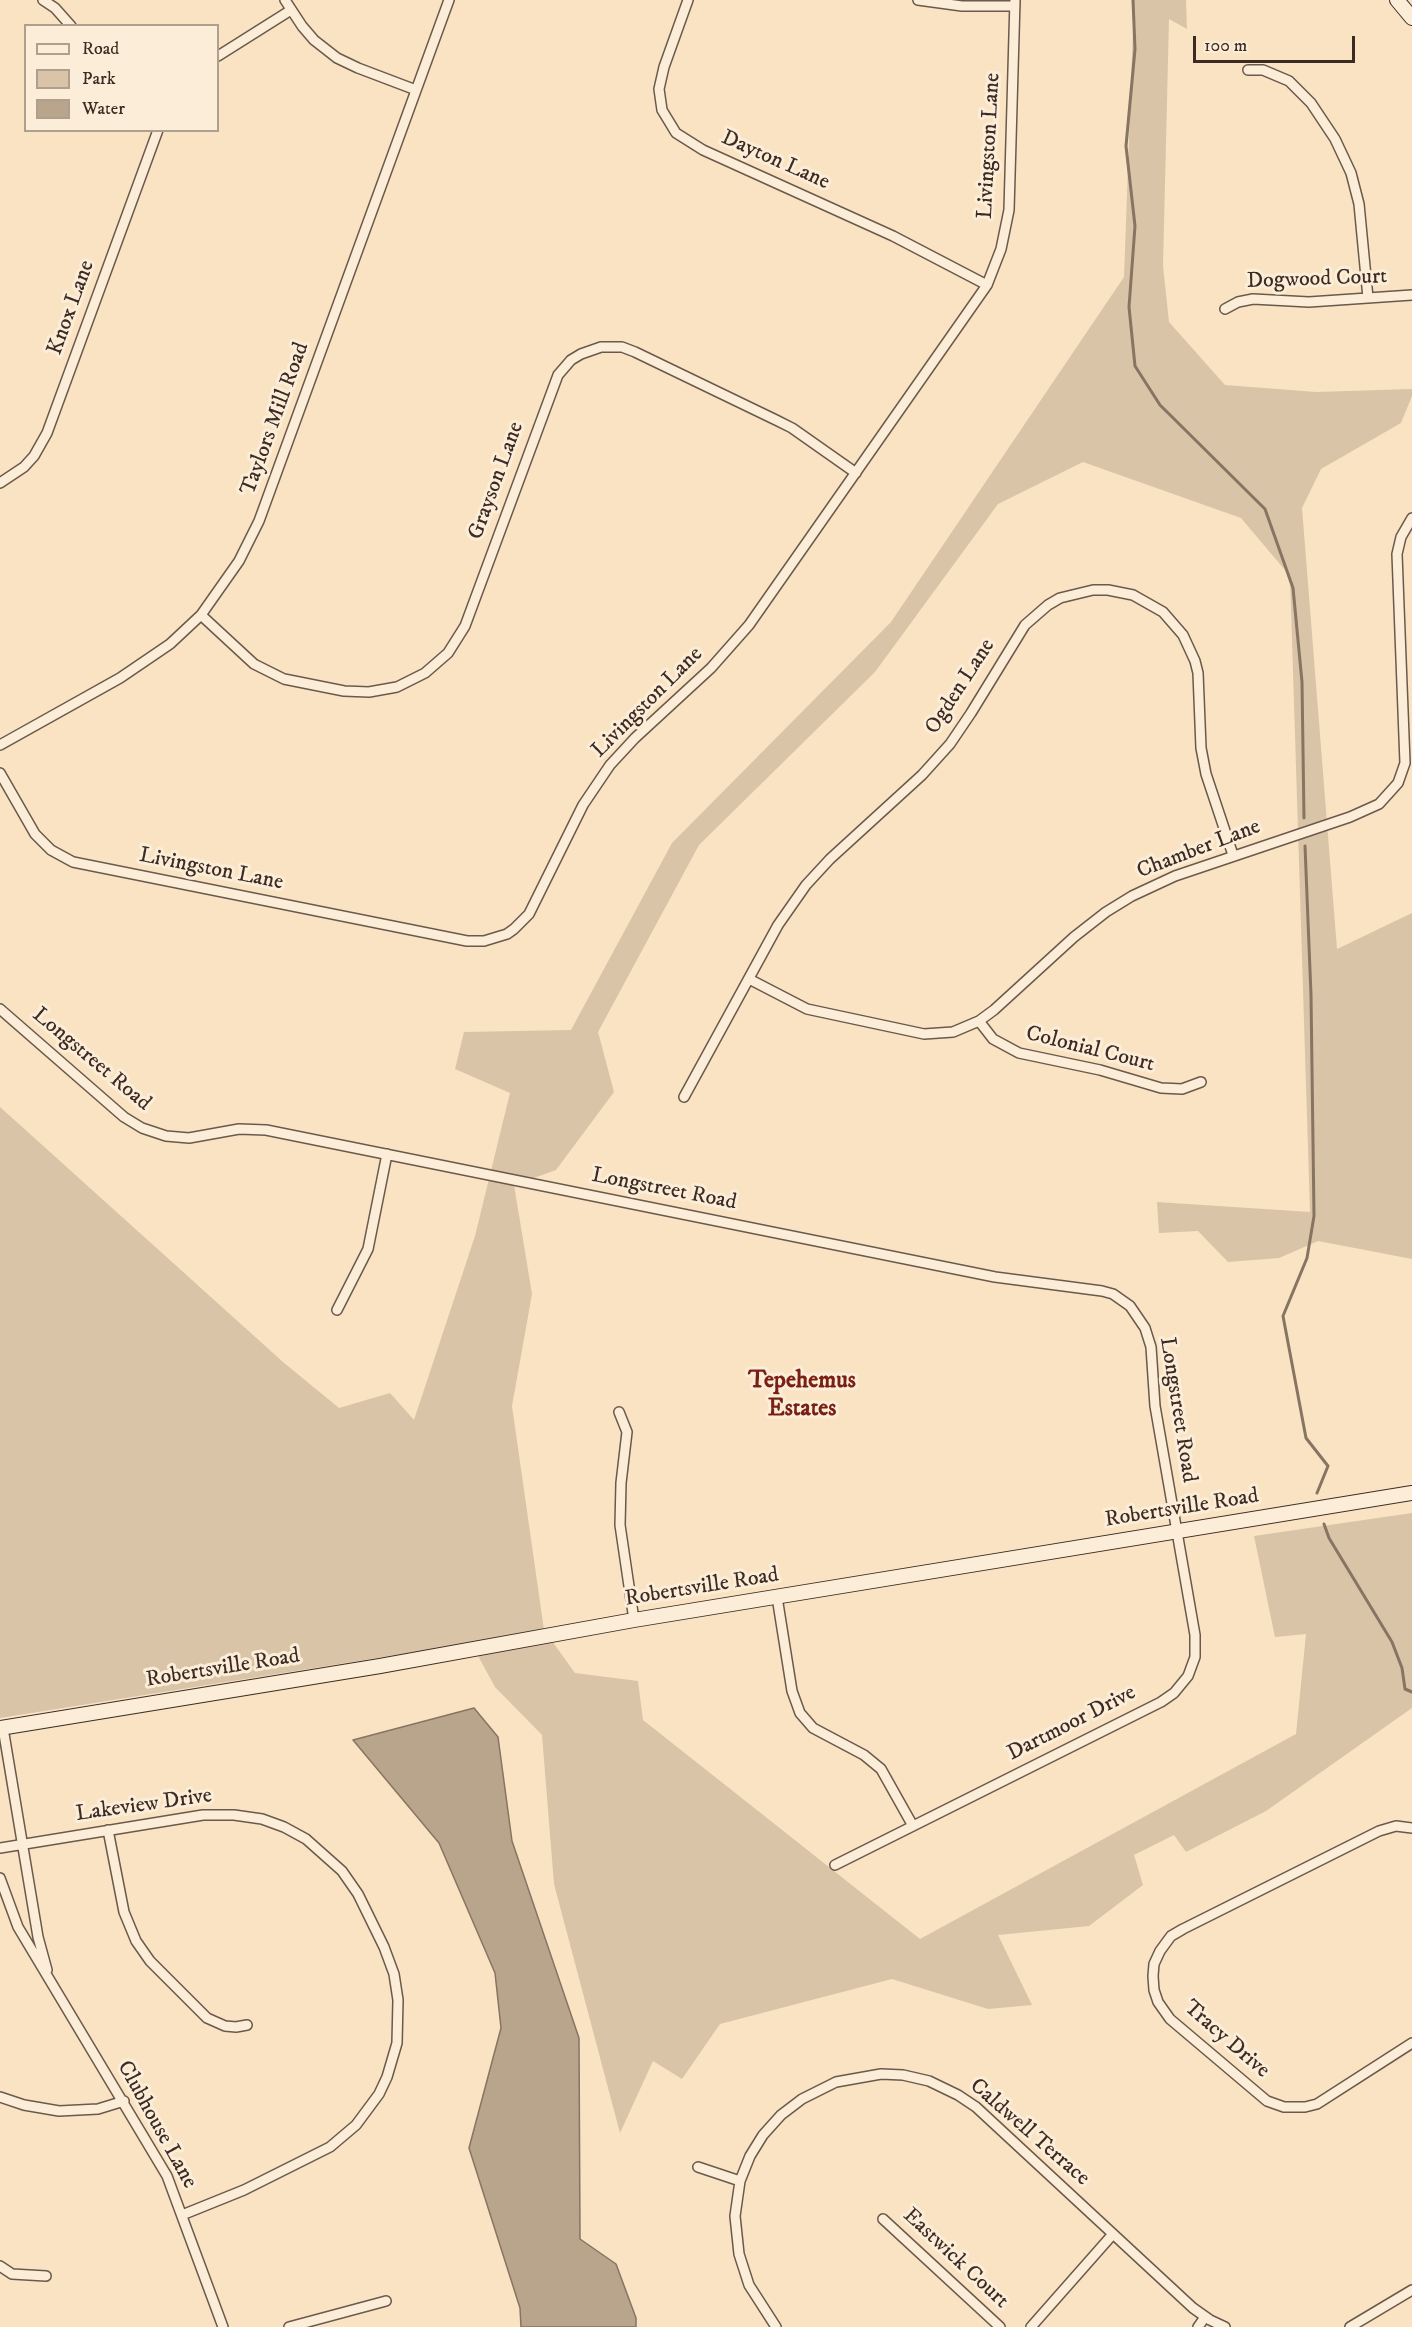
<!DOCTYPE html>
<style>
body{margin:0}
#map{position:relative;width:1412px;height:2327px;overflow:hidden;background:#f9e3c2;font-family:"IM FELL DW Pica",serif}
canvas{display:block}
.legend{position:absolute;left:24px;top:24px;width:195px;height:108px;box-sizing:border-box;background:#fbedd7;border:2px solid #af9f8f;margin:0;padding:8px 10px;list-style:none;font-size:18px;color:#3c2b24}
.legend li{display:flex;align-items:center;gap:12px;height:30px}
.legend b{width:30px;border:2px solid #af9f8f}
.scale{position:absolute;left:1193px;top:36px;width:162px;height:27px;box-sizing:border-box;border:3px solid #3c2b24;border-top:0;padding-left:8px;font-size:18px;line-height:21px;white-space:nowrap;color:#3c2b24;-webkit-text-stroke:4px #fbedd7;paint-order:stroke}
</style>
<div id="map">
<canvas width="1412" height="2327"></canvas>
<ul class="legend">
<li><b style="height:8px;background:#fbedd7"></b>Road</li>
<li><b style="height:16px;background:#d9c4a7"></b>Park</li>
<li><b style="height:16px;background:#b9a48c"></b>Water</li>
</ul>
<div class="scale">100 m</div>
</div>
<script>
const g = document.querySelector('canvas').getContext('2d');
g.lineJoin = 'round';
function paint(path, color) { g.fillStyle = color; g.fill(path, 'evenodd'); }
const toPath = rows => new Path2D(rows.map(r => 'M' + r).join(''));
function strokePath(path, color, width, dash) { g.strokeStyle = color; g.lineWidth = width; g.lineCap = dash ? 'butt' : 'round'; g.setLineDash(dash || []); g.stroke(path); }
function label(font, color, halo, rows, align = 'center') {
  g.font = font + ' "IM FELL DW Pica",serif'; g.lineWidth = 6; g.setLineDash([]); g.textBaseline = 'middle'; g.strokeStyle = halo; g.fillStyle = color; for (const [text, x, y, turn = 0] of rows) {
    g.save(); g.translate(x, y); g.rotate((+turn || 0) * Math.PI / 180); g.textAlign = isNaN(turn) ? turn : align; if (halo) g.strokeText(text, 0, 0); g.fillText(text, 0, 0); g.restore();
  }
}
const green = toPath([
 [1134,0,1186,0,1187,29,1169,19,1163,266,1169,322,1225,385,1316,392,1412,389,1412,396,1401,423,1321,469,1302,508,1337,949,1412,913,1412,1259,1318,1241,1279,1258,1228,1262,1198,1231,1159,1233,1157,1202,1310,1212,1290,576,1241,518,1083,462,998,504,875,672,699,845,598,1032,614,1092,556,1170,514,1185,532,1294,512,1406,544,1630,575,1673,638,1681,643,1720,920,1939,1296,1734,1306,1634,1275,1637,1254,1536,1412,1513,1412,1708,1266,1811,1186,1852,1174,1835,1134,1855,1143,1885,1089,1926,998,1935,1032,2005,988,2009,892,1979,720,2024,682,2079,653,2061,620,2133,554,1884,542,1735,495,1687,471,1643,0,1718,0,1107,283,1362,339,1408,390,1393,414,1420,475,1236,510,1093,455,1069,464,1032,571,1030,672,843,891,622,1124,277]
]);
const water = toPath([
 [474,1708,498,1737,512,1841,579,2038,580,2239,616,2264,636,2318,636,2327,521,2327,520,2308,469,2148,501,2028,495,1973,439,1843,353,1740,474,1708]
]);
const stream = toPath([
 [1133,0,1135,49,1126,146,1135,226,1129,307,1135,366,1160,405,1265,509,1293,588,1302,682,1304,818],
 [1305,846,1311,995,1314,1216,1307,1258,1283,1316,1306,1438,1328,1466,1317,1493],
 [1324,1524,1329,1538,1392,1642,1402,1668,1405,1689,1412,1692]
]);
const street = toPath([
 [43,0,55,8,71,26],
 [285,0,302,26,314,40,337,58,358,68,416,90],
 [688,0,664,67,659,89,662,110,676,133,703,150,893,236,987,285],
 [918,0,962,6,1015,6],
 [218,56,291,10],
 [1248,70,1263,70,1289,81,1311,103,1335,139,1351,173,1359,204,1368,298],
 [1225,309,1238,302,1253,299,1309,302,1412,295],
 [0,483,24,467,34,456,47,433,158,130],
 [201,615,254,664,284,679,344,691,369,692,397,687,425,673,448,653,465,626,558,375,571,360,581,354,601,347,622,347,635,352,776,420,792,428,856,473],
 [0,745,120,678,170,644,201,615,239,561,259,521,449,0],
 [0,773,35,834,51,850,73,862,467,941,484,941,507,934,514,929,529,914,583,805,610,765,635,738,711,668,749,625,987,285,1001,249,1009,210,1015,0],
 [749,979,807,1009,924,1034,953,1032,979,1021,994,1010,1074,937,1106,912,1132,896,1175,876,1350,817,1379,804,1398,783,1405,763,1397,554,1401,537,1412,518],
 [0,1009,124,1117,142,1128,166,1136,189,1138,239,1129,266,1130,995,1277,1102,1291,1113,1294,1130,1306,1145,1328,1151,1347,1155,1406,1195,1635,1195,1657,1188,1676,1174,1693,1161,1702,835,1865],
 [979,1021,993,1039,1019,1053,1100,1070,1161,1088,1182,1089,1201,1082],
 [684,1097,778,925,806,885,830,859,922,775,950,744,971,713,1025,625,1048,605,1060,598,1093,590,1108,590,1133,595,1163,612,1183,635,1195,661,1198,673,1201,748,1206,774,1233,855],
 [337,1310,368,1249,387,1154],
 [619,1412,627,1432,621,1483,620,1525,634,1620],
 [777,1597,792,1691,800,1713,813,1728,864,1755,881,1769,913,1826],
 [3,1728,38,1937,47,1970],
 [1412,1828,1396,1826,1379,1831,1183,1929,1171,1936,1160,1951,1154,1964,1153,1976,1154,1990,1158,2002,1170,2019,1267,2101,1284,2107,1305,2107,1317,2104,1412,2043],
 [108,1830,124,1912,136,1941,150,1961,207,2018,225,2026,236,2027,247,2025],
 [0,1848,203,1815,234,1815,262,1819,284,1827,306,1839,342,1871,358,1894,384,1947,394,1974,398,2000,397,2043,387,2077,379,2094,356,2125,330,2147,244,2190,182,2215],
 [0,1878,18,1927,167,2176,223,2327],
 [0,2097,24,2105,59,2111,98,2109,124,2101],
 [698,2167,740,2181],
 [883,2219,1000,2327],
 [0,2266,12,2274,46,2276],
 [289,2327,386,2301],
 [776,2327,749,2285,739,2254,735,2216,740,2181,750,2156,763,2135,781,2115,802,2099,836,2082,881,2074,903,2075,929,2081,958,2095,976,2107,1193,2308,1210,2320,1225,2327],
 [1031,2327,1113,2234],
 [1198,2327,1205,2317],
 [1350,2327,1412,2290]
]);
const secondary = toPath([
 [1397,0,1412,18],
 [0,1728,380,1666,634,1620,1412,1493]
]);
const streetNames = [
 ["Livingston Lane",990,146,-87],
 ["Dayton Lane",775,161,24],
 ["Dogwood Court",1317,280,-2],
 ["Knox Lane",72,308,-70],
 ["Taylors Mill Road",276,419,-70],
 ["Grayson Lane",497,481,-70],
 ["Ogden Lane",961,687,-57],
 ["Livingston Lane",648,703,-45],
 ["Chamber Lane",1199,850,-21],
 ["Livingston Lane",211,870,11],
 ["Colonial Court",1090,1050,14],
 ["Longstreet Road",91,1060,40],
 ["Longstreet Road",664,1190,11],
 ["Longstreet Road",1177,1410,81],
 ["Robertsville Road",1182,1509,-9],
 ["Robertsville Road",702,1588,-9],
 ["Robertsville Road",223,1669,-9],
 ["Dartmoor Drive",1072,1724,-27],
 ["Lakeview Drive",144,1806,-8],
 ["Tracy Drive",1226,2040,41],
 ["Clubhouse Lane",156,2125,61],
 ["Caldwell Terrace",1029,2133,41],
 ["Eastwick Court",955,2259,43]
];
const neighbourhoodNames = [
 ["Tepehemus",802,1382],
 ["Estates",802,1410]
];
paint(green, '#d9c4a7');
paint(water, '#b9a48c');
strokePath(water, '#877462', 1.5);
strokePath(stream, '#877462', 3);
strokePath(street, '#6b594c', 12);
strokePath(secondary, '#3c2b24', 16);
strokePath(street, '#fbedd7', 9);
strokePath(secondary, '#fbedd7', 14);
label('22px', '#3c2b24', '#fbedd7', streetNames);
label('bold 24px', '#7a1f14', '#fbedd7', neighbourhoodNames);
</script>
